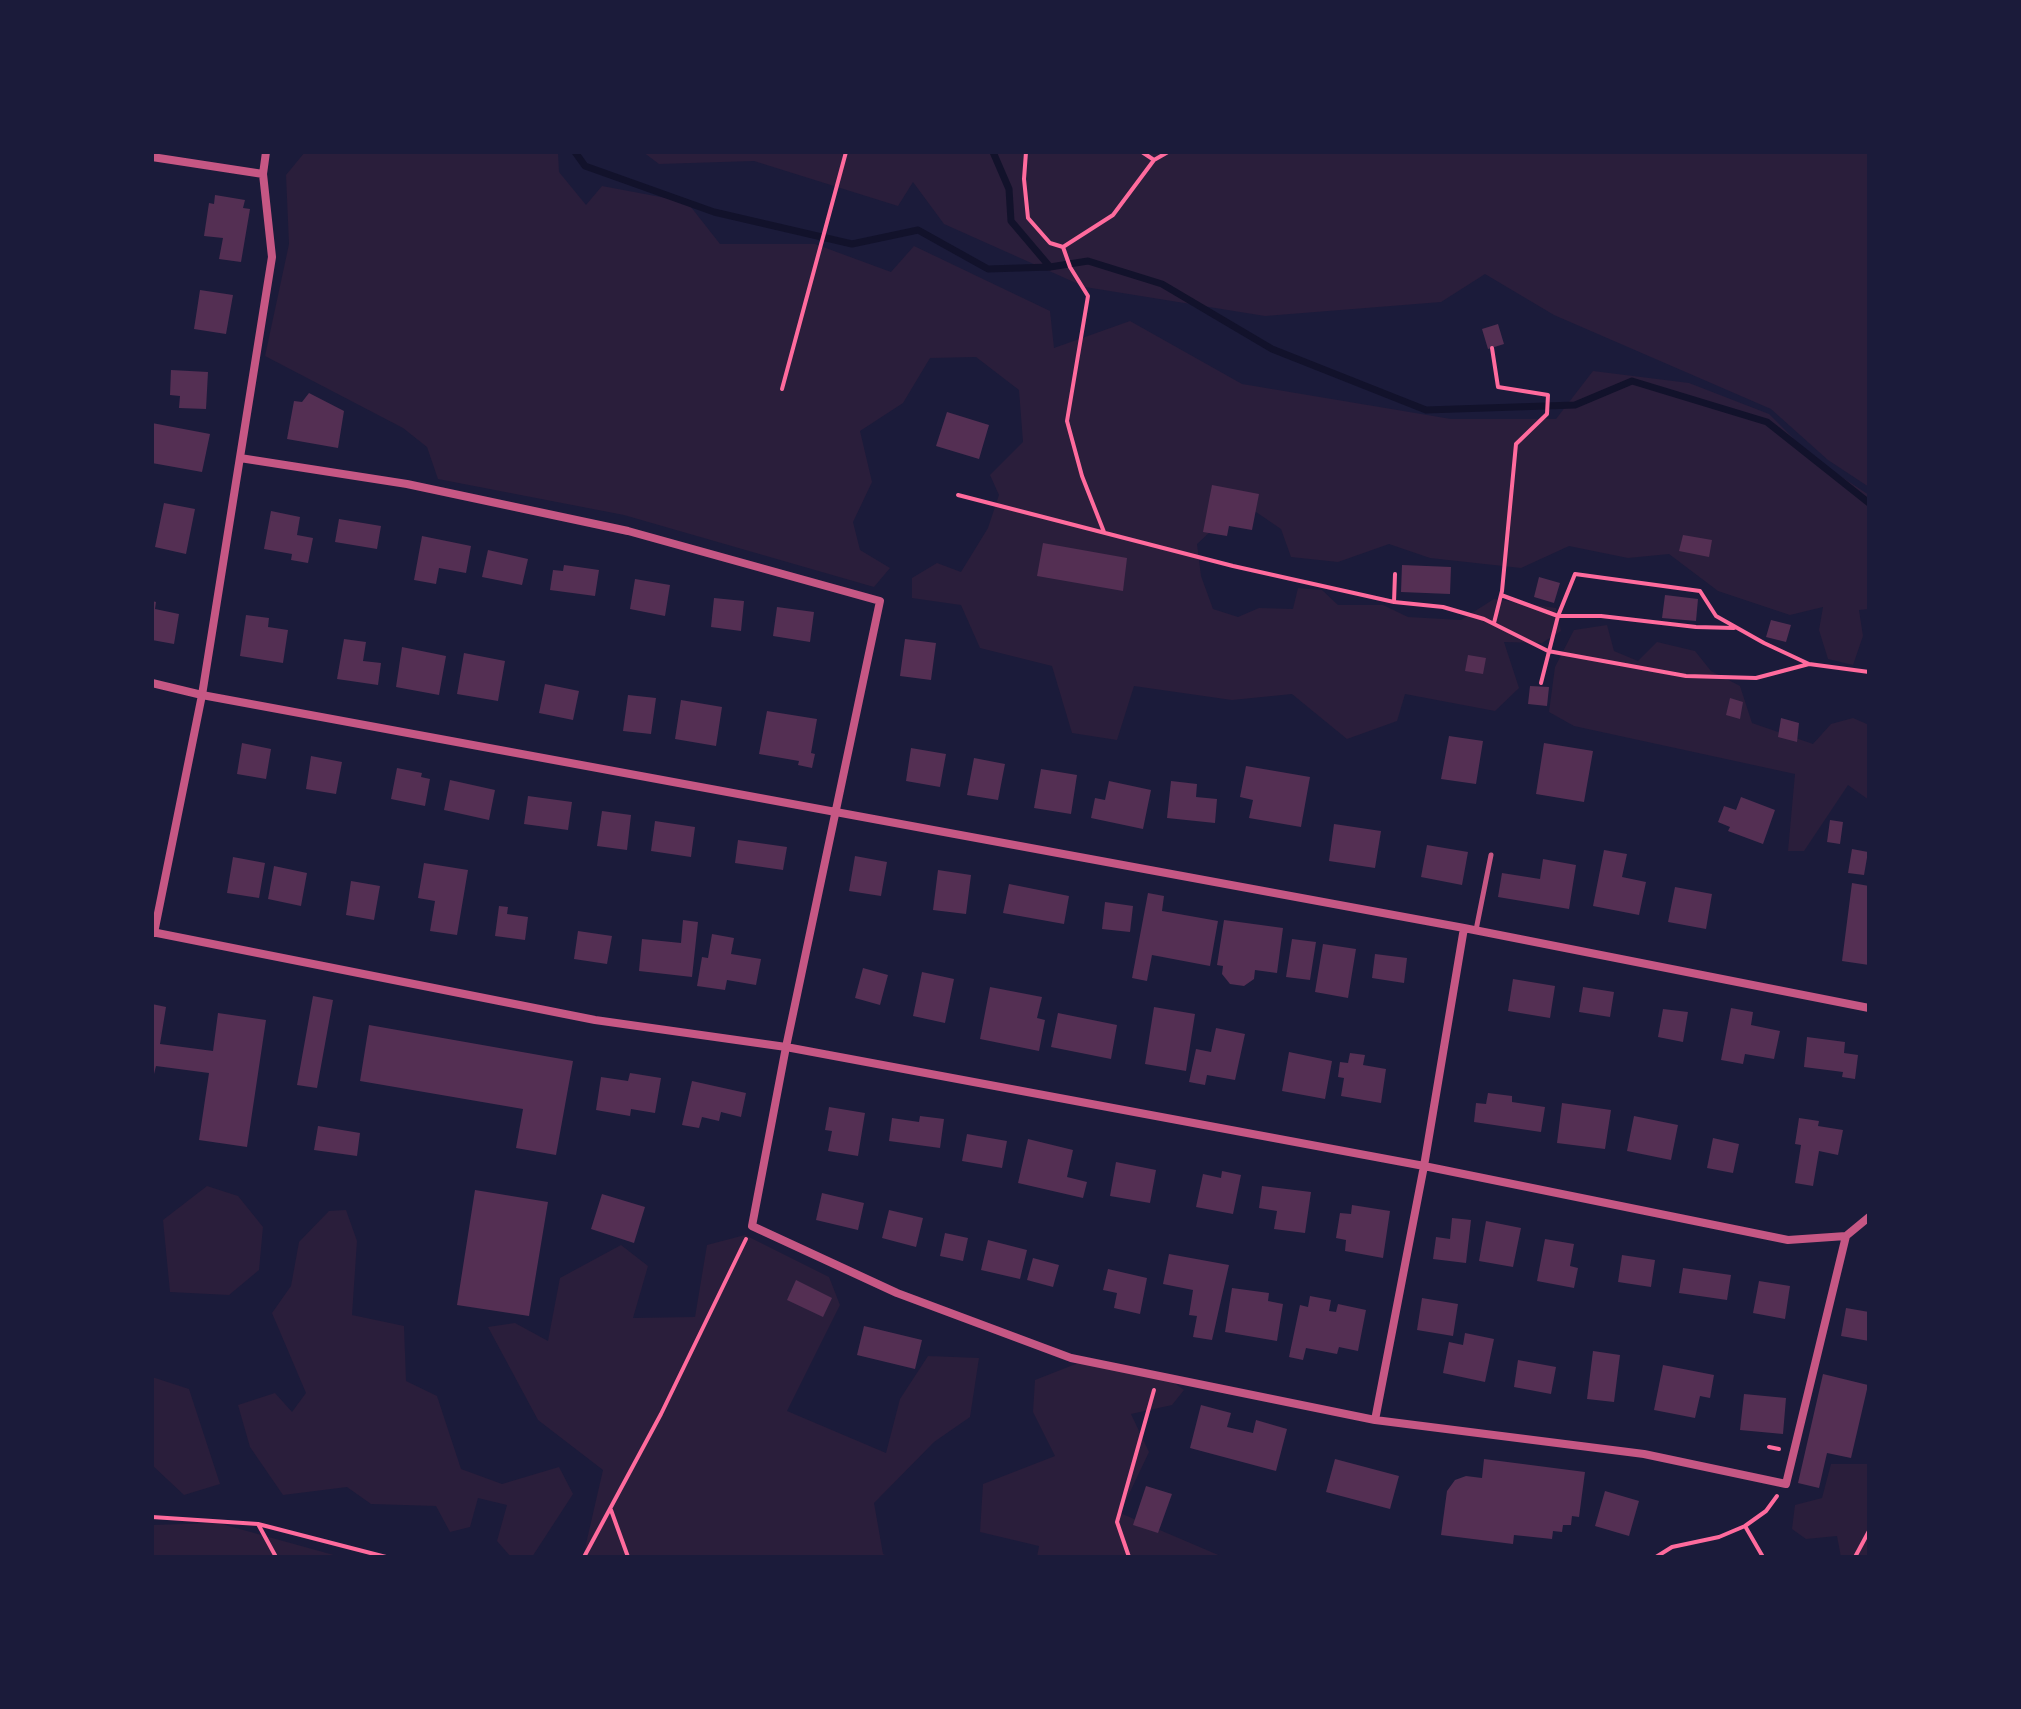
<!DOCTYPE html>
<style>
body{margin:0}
#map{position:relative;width:2021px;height:1709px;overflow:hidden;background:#1b1b3a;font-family:Manrope,sans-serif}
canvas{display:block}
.frame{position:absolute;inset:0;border:154px solid #1b1b3a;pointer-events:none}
</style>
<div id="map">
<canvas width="2021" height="1709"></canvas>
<div class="frame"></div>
</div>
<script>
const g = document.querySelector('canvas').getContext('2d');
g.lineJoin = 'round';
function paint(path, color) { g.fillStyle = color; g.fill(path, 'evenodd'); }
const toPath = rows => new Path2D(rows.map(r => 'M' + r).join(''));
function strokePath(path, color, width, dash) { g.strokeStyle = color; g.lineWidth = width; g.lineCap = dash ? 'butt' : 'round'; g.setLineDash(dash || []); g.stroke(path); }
const green = toPath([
 [305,152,558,152,559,172,586,205,602,186,687,202,720,244,815,244,891,272,914,246,1050,311,1054,348,1130,321,1242,384,1451,419,1556,419,1593,371,1689,383,1769,414,1813,458,1869,495,1869,609,1859,610,1863,636,1853,665,1828,659,1819,630,1823,607,1790,615,1718,591,1669,554,1628,558,1569,546,1521,568,1430,558,1389,544,1338,562,1291,557,1281,529,1256,512,1224,519,1197,544,1201,576,1213,609,1238,617,1259,608,1293,609,1298,588,1322,590,1338,605,1383,605,1408,617,1461,620,1494,599,1556,608,1561,631,1542,643,1504,642,1519,688,1495,711,1405,694,1397,721,1347,739,1292,694,1232,700,1134,686,1117,740,1072,733,1052,666,980,648,961,605,912,598,912,578,937,563,961,572,988,528,999,495,990,475,1023,442,1019,390,976,357,930,358,903,403,860,431,872,482,853,522,860,550,890,568,874,587,624,515,438,479,427,447,403,428,265,356,289,244,286,175],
 [643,152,1869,152,1869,487,1828,460,1771,409,1554,315,1485,274,1441,302,1265,316,1085,287,944,224,913,182,898,206,754,161,659,164],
 [1607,625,1614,651,1638,661,1657,642,1695,651,1711,671,1740,686,1752,723,1813,744,1831,724,1853,718,1869,725,1869,800,1848,785,1804,851,1788,851,1795,774,1574,726,1549,712,1555,667,1574,630],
 [207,1186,238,1196,263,1227,259,1270,229,1295,170,1292,163,1220],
 [346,1210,357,1241,352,1315,404,1326,406,1381,437,1396,461,1469,502,1484,559,1467,573,1494,532,1557,511,1557,497,1541,507,1505,478,1498,470,1527,450,1532,436,1506,371,1504,347,1487,283,1495,250,1447,238,1405,275,1393,292,1412,306,1393,272,1313,291,1286,299,1242,329,1211],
 [745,1235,829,1277,840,1305,787,1411,886,1453,900,1399,928,1356,979,1358,970,1417,934,1442,874,1503,883,1554,889,1557,583,1557,603,1470,538,1420,488,1327,515,1323,548,1341,560,1278,621,1245,648,1266,633,1318,695,1317,707,1245],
 [1091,1358,1173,1382,1184,1390,1172,1405,1131,1414,1149,1452,1120,1513,1223,1557,1037,1557,1039,1546,980,1532,983,1484,1055,1456,1033,1412,1035,1380],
 [152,1377,189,1389,220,1484,184,1495,152,1465],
 [1831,1464,1869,1464,1869,1557,1841,1557,1837,1536,1806,1539,1792,1529,1795,1505,1822,1498],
 [218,1523,341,1557,152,1557,152,1525]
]);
const stream = toPath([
 [575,152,585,166,714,212,852,244,918,230,988,269,1050,267,1088,261,1162,284,1272,349,1426,410,1575,405,1632,381,1767,422,1869,503],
 [993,152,1009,189,1011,221,1050,267]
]);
const building = toPath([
 [215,195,245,200,243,208,250,209,241,262,219,259,223,238,204,236,209,203,214,204],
 [200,290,233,295,226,334,194,329],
 [1498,324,1504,344,1488,349,1482,329],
 [171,370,208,372,206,409,179,408,180,396,170,395],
 [309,393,344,411,338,448,287,439,294,401,302,402],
 [947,412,989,425,979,459,936,446],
 [152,423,210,434,202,472,152,463],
 [1212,485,1259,494,1252,530,1229,526,1227,536,1203,532],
 [164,503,195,509,186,554,155,547],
 [271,511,300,517,297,535,313,538,308,563,291,560,292,554,264,549],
 [339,519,381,526,377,549,335,542],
 [1683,535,1712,540,1709,557,1679,551],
 [422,536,471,546,466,573,439,568,436,584,414,580],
 [1043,543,1127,558,1123,591,1037,576],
 [488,550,528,559,522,585,482,577],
 [564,565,599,570,595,596,550,590,553,570,563,571],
 [1402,565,1451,567,1450,594,1401,592],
 [1539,577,1560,583,1554,603,1534,597],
 [635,579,670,585,665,616,630,609],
 [1665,595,1698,599,1696,621,1662,618],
 [714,598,744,601,741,631,711,627],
 [152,601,156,602,155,609,179,614,174,644,152,640],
 [777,607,814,612,810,642,773,636],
 [246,615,269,618,268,627,288,630,283,663,240,656],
 [1771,620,1791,625,1786,642,1766,637],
 [344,639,366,642,363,661,381,663,378,685,337,679],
 [905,639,936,643,931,680,900,676],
 [402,647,446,656,439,695,396,687],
 [464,653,505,661,498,701,457,694],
 [1468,655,1486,658,1483,674,1465,671],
 [545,684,579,691,573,720,539,713],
 [1530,686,1549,687,1547,706,1528,704],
 [628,695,656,698,651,734,623,731],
 [1730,698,1743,702,1740,719,1726,715],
 [681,700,722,707,716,746,675,739],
 [767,711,817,719,811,753,815,754,812,768,798,765,799,761,759,754],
 [1781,718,1799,723,1797,742,1778,737],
 [1449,736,1483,741,1476,784,1441,779],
 [242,743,271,749,266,779,237,774],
 [1544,743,1593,751,1584,802,1536,794],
 [911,748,946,754,940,787,906,781],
 [311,756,342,762,336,794,306,789],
 [974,758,1005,764,998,800,967,795],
 [1246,766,1310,777,1301,827,1249,818,1253,800,1240,797],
 [397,768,422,773,421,777,430,779,425,806,391,799],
 [1041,769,1077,775,1071,814,1034,808],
 [450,780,495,790,489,820,444,810],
 [1109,781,1151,790,1143,829,1091,818,1095,798,1105,800],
 [1171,781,1197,784,1196,797,1217,799,1215,823,1167,818],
 [528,796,572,802,568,830,524,824],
 [1741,797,1775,810,1763,844,1728,831,1730,827,1718,822,1724,806,1736,810],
 [602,811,631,815,627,850,597,846],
 [1830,820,1843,822,1840,844,1827,842],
 [655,821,695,827,691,857,651,851],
 [1334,824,1381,831,1375,868,1329,861],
 [738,840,787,847,783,870,735,863],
 [1427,845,1468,852,1462,885,1421,877],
 [1852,849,1868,852,1864,875,1848,873],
 [1604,850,1627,854,1622,877,1646,882,1639,915,1593,906],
 [855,856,887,862,881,896,849,891],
 [233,857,265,863,259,898,227,893],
 [1543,859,1576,865,1569,909,1498,897,1502,873,1540,879],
 [424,863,468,870,457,935,430,931,435,901,418,898],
 [274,866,307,873,301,906,268,899],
 [938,870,971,875,966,914,933,910],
 [351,881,380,886,374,920,346,915],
 [1852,883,1869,886,1869,965,1842,961],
 [1009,884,1069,896,1064,924,1003,913],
 [1675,887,1712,894,1706,929,1668,922],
 [1148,893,1164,896,1162,911,1218,921,1210,966,1152,955,1147,981,1132,978],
 [1105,902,1133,906,1130,932,1102,929],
 [499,906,508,907,507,914,528,917,525,940,495,936],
 [683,920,698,922,692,977,639,971,642,939,681,943],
 [1224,920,1283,928,1277,973,1255,970,1254,979,1244,986,1230,984,1222,974,1223,966,1217,965],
 [578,931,612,936,607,964,574,959],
 [712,934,734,938,731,954,761,959,756,985,727,980,725,990,697,986,702,957,708,958],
 [1292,939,1316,942,1310,980,1286,977],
 [1323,944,1356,949,1348,998,1315,992],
 [1375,954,1407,958,1404,983,1372,978],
 [863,968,888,975,880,1005,855,998],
 [922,972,954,979,945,1023,913,1016],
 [1513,979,1555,986,1550,1018,1508,1011],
 [990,987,1042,997,1037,1018,1045,1020,1039,1051,980,1039],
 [1583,987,1614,992,1610,1017,1579,1012],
 [313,996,333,1000,317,1088,297,1085],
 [152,1004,166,1007,160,1044,213,1051,218,1013,266,1020,247,1147,199,1140,209,1073,156,1066,152,1082],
 [1154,1007,1195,1014,1186,1071,1145,1064],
 [1731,1008,1753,1012,1751,1025,1780,1031,1774,1059,1745,1054,1743,1064,1721,1060],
 [1663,1009,1688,1012,1683,1042,1658,1037],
 [1058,1013,1117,1025,1111,1059,1051,1047],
 [369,1025,573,1061,556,1155,516,1148,523,1109,360,1081],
 [1216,1028,1245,1034,1235,1080,1207,1075,1205,1085,1189,1082,1196,1049,1211,1052],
 [1807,1037,1845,1042,1844,1053,1858,1055,1855,1079,1842,1077,1843,1072,1804,1067],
 [1289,1052,1332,1061,1325,1099,1282,1091],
 [1350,1053,1365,1055,1363,1065,1386,1069,1381,1103,1341,1096,1344,1078,1338,1077,1340,1062,1348,1063],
 [630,1073,661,1078,655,1113,631,1109,630,1116,596,1110,601,1077,628,1081],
 [692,1081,746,1093,741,1117,721,1112,719,1121,702,1117,699,1128,682,1125],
 [1488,1093,1512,1096,1512,1102,1545,1107,1541,1132,1474,1122,1476,1103,1486,1104],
 [1562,1103,1611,1110,1605,1149,1557,1143],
 [829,1107,865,1113,858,1156,828,1151,832,1131,825,1130],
 [920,1116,944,1119,940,1148,889,1141,892,1118,919,1122],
 [1634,1116,1678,1125,1671,1160,1627,1151],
 [1799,1118,1819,1121,1818,1126,1843,1130,1838,1155,1819,1151,1813,1186,1795,1183,1801,1145,1795,1144],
 [318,1126,360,1133,357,1156,314,1150],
 [967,1134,1007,1141,1002,1168,962,1161],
 [1713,1138,1739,1144,1733,1173,1707,1168],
 [1028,1139,1073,1150,1067,1177,1087,1182,1083,1198,1018,1183],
 [1116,1162,1156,1170,1150,1203,1110,1196],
 [1222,1171,1241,1175,1233,1214,1196,1207,1203,1174,1221,1178],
 [1262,1186,1311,1192,1305,1233,1274,1229,1277,1211,1259,1208],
 [475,1190,548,1202,529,1316,457,1305],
 [822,1193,864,1203,858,1230,816,1220],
 [602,1194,645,1207,634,1243,591,1229],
 [1352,1205,1390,1211,1383,1258,1345,1251,1346,1240,1336,1238,1340,1213,1351,1214],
 [889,1210,923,1218,916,1247,882,1238],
 [1452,1218,1471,1220,1466,1263,1433,1259,1436,1237,1450,1239],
 [1486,1221,1521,1228,1513,1267,1479,1261],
 [945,1233,968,1238,963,1261,940,1256],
 [1545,1239,1574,1244,1570,1266,1578,1268,1574,1288,1537,1281],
 [988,1240,1027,1250,1020,1279,981,1270],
 [1169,1254,1229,1265,1212,1340,1193,1337,1197,1316,1189,1315,1193,1290,1163,1284],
 [1622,1255,1655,1260,1651,1287,1618,1282],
 [1033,1258,1059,1265,1053,1287,1027,1280],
 [1683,1268,1731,1275,1727,1300,1679,1293],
 [1108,1269,1147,1278,1140,1314,1114,1308,1117,1293,1103,1290],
 [796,1280,832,1298,823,1317,787,1300],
 [1759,1281,1790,1286,1785,1319,1753,1313],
 [1232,1288,1269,1293,1268,1301,1283,1304,1277,1341,1225,1332],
 [1310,1296,1331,1300,1329,1311,1336,1312,1338,1304,1366,1310,1358,1351,1339,1347,1337,1354,1306,1348,1303,1360,1289,1357,1300,1305,1308,1307],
 [1422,1298,1458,1304,1453,1336,1417,1330],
 [1846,1308,1869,1312,1869,1341,1841,1336],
 [864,1326,922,1340,915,1369,857,1355],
 [1465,1333,1494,1339,1485,1382,1443,1373,1449,1342,1463,1345],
 [1593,1351,1620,1355,1614,1402,1587,1399],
 [1518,1360,1556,1367,1551,1394,1514,1387],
 [1663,1365,1714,1375,1710,1398,1700,1396,1695,1418,1654,1410],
 [1823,1374,1868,1385,1851,1458,1827,1453,1819,1488,1798,1483],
 [1744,1394,1786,1398,1783,1434,1740,1430],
 [1201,1405,1231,1413,1227,1427,1253,1433,1256,1420,1287,1429,1276,1471,1190,1448],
 [1335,1459,1399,1476,1390,1509,1326,1492],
 [1484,1459,1585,1472,1579,1517,1572,1516,1571,1525,1563,1525,1562,1532,1553,1531,1552,1539,1514,1535,1513,1544,1441,1535,1447,1491,1455,1480,1466,1476,1482,1478],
 [1146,1486,1172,1494,1158,1533,1133,1525],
 [1605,1491,1639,1501,1629,1536,1595,1526]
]);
const path = toPath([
 [1026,152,1024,179,1028,218,1050,243,1063,247,1070,267,1088,296,1067,421,1082,476,1104,532],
 [1142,152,1154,160,1168,152],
 [1063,247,1113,215,1154,160],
 [1492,348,1498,387,1548,395,1547,414,1516,444,1502,591,1494,623],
 [782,389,846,152],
 [958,495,1233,566,1394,602,1443,607,1484,619,1548,651,1686,676,1756,678,1809,664],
 [1501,595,1558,616,1601,616,1696,627,1734,628],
 [1394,602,1395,574],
 [1541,683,1558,616,1575,574,1700,591,1716,616,1764,643,1809,664,1869,672],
 [1769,1447,1779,1449],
 [611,1510,628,1557],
 [152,1517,258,1524,386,1557],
 [258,1524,276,1557],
 [1745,1526,1763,1557],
 [584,1557,661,1414,746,1239],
 [1129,1557,1117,1522,1154,1390],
 [1656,1557,1672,1547,1719,1537,1745,1526,1766,1511,1777,1496],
 [1855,1557,1869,1531]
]);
const service = toPath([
 [1476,930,1491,855]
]);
const minor = toPath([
 [152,157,263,174],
 [240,458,407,484,628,531,880,601,786,1047,752,1226,897,1293,1071,1358,1375,1420,1644,1454,1786,1484,1846,1236],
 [152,683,202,695,1464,928,1869,1008],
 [152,932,595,1020,786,1047,1424,1166,1788,1240,1846,1236,1869,1217],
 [154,933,202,695,272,257,263,174,266,152],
 [1375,1420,1424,1166,1464,928]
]);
paint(green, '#2a1e3b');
strokePath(stream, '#12122b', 7);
paint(building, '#542f53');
strokePath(path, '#ff6b9d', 4);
strokePath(service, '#c65784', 5);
strokePath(minor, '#c65784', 8);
</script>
